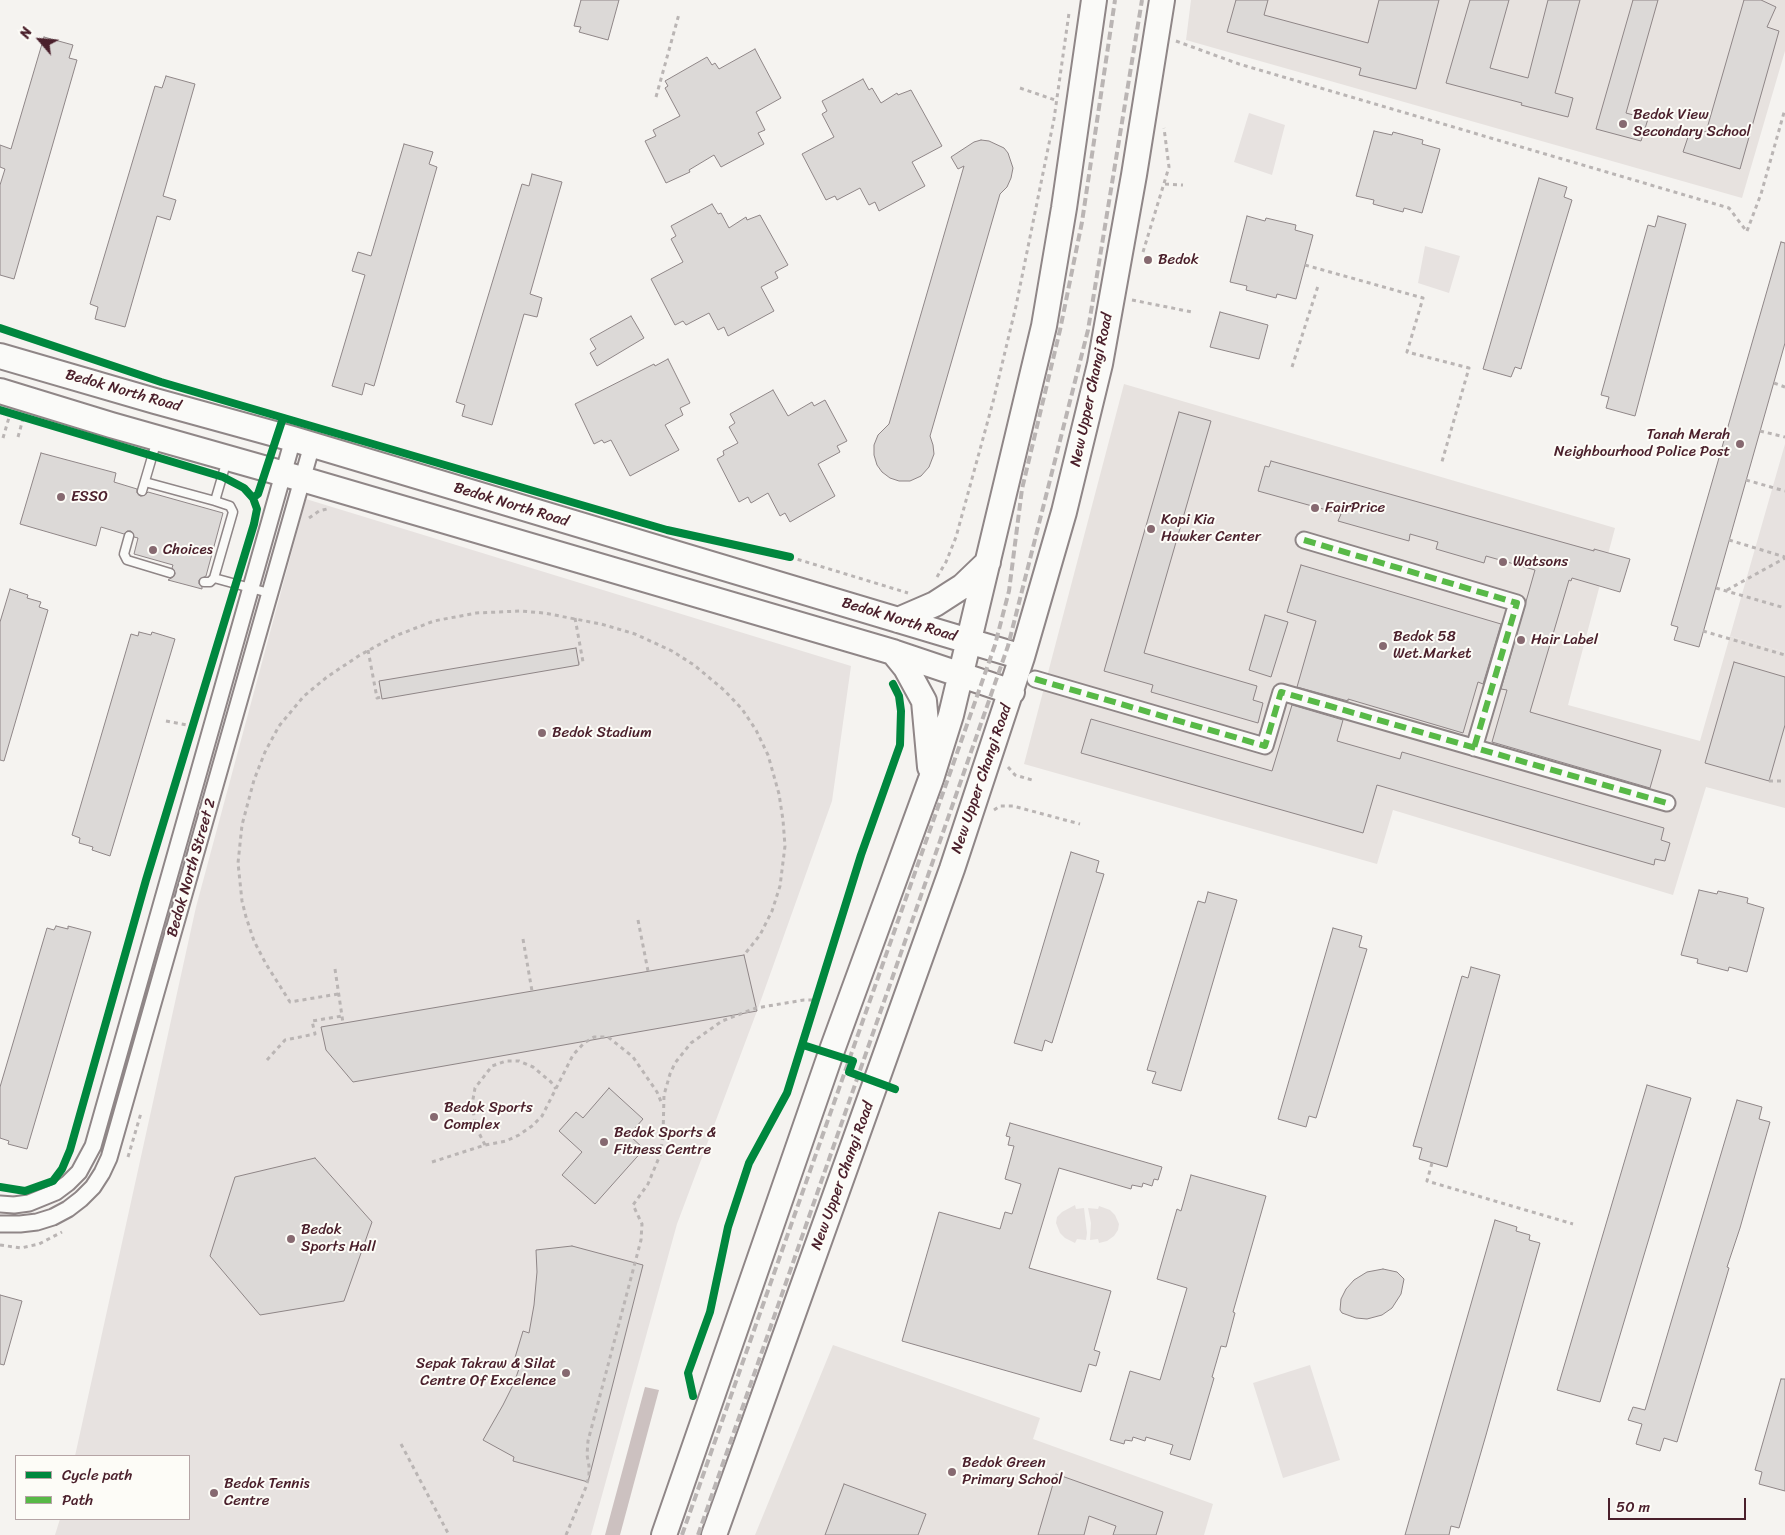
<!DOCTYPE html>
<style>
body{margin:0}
#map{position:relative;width:1785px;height:1535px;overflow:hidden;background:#f5f3f0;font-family:Sriracha,sans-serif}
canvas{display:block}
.legend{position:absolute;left:15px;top:1455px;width:175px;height:65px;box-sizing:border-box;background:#fdfcf7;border:1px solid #b5a4a5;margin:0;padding:6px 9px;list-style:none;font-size:15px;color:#4a1f2b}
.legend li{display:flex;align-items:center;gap:10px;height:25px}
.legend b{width:25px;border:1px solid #b5a4a5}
.north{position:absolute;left:15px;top:15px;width:50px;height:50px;-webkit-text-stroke:4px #fdfcf7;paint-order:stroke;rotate:297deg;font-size:14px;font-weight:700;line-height:20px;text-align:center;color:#4a1f2b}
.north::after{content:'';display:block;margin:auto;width:18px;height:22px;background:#4a1f2b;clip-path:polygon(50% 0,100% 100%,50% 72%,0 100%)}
.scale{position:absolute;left:1608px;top:1498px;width:138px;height:22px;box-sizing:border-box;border:2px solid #4a1f2b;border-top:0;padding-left:6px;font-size:15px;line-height:18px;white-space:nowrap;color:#4a1f2b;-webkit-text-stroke:4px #fdfcf7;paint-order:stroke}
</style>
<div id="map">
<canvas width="1785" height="1535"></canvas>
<ul class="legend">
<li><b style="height:6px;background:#00873e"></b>Cycle path</li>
<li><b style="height:6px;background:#58b947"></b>Path</li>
</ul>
<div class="north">N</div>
<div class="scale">50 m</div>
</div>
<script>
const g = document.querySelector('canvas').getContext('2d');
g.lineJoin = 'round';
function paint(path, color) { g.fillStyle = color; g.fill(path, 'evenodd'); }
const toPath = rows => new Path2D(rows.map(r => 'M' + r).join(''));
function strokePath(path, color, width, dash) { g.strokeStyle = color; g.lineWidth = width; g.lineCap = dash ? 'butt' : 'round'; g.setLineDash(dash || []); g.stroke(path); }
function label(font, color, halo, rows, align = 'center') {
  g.font = font + ' Sriracha,sans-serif'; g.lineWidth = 4; g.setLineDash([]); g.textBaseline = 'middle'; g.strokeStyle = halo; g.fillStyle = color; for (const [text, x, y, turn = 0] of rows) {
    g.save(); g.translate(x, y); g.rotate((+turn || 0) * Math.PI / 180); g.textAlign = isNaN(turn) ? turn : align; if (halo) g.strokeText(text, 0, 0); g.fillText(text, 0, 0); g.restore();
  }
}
const built = toPath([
 [1191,0,1785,0,1785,51,1742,198,1186,40],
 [1124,384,1615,528,1568,705,1700,741,1730,636,1785,652,1785,808,1706,787,1673,895,1393,810,1377,864,1024,764],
 [833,1345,1040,1418,1033,1439,1213,1504,1204,1535,755,1535]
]);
const green = toPath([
 [1249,113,1285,125,1272,175,1234,162],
 [1425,246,1460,256,1449,293,1418,283],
 [1785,444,1785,652,1730,636],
 [306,499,851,666,832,801,757,1011,677,1224,591,1535,55,1535,60,1519,189,1519,189,1456,75,1456,196,907],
 [1075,1205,1076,1209,1084,1208,1087,1233,1086,1240,1077,1239,1075,1243,1065,1238,1060,1233,1056,1223,1057,1217,1062,1212],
 [1099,1206,1110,1210,1115,1215,1119,1224,1118,1230,1114,1236,1107,1241,1099,1243,1098,1239,1090,1240,1091,1223,1088,1208,1098,1209],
 [1310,1365,1340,1460,1283,1478,1253,1383]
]);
const water = toPath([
 [645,1387,659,1390,620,1535,605,1535]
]);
const building = toPath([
 [581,0,619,0,608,40,579,32,581,27,574,26,581,0],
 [1236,0,1268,0,1264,15,1368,43,1379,0,1439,0,1416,89,1359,75,1361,68,1227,32,1236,0],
 [1470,0,1509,0,1490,68,1528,78,1548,0,1580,0,1555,93,1573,98,1568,117,1521,105,1522,103,1446,83,1470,0],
 [1633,0,1658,0,1626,113,1648,119,1641,141,1596,129,1633,0],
 [1744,0,1761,0,1776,7,1767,27,1779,31,1740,169,1683,152,1691,128,1706,132,1744,0],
 [44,37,73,45,69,58,77,60,14,279,0,275,0,185,5,169,0,167,0,145,11,149,44,37],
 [755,49,781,98,756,112,765,130,758,133,764,144,721,167,714,155,689,170,690,172,666,183,645,141,656,136,653,130,680,116,665,88,668,86,665,81,707,57,712,65,715,63,719,69,755,49],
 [166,76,195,84,163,196,176,200,170,220,157,216,125,327,95,319,98,307,90,304,155,86,162,88,166,76],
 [863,79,869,90,872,88,881,103,897,93,898,95,911,90,942,146,912,162,925,186,879,211,875,202,869,205,860,188,837,200,835,196,826,200,802,154,834,137,822,114,827,111,822,101,863,79],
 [1374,131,1392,135,1393,132,1423,140,1422,144,1440,149,1422,213,1404,208,1403,212,1373,204,1374,200,1356,196,1374,131],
 [981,140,989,141,1004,148,1008,153,1013,168,1011,178,1007,187,1000,194,930,436,933,445,934,454,929,467,921,476,910,481,899,481,890,478,882,472,877,465,874,455,874,445,878,435,889,424,964,166,958,169,951,157,974,142,981,140],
 [404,144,433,152,429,164,437,167,374,386,365,383,362,395,332,386,365,275,352,271,358,252,371,256,404,144],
 [532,174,562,182,530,294,542,298,537,317,524,314,492,425,462,416,465,405,456,402,522,184,529,186,532,174],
 [1539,178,1567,187,1564,197,1572,200,1521,369,1515,367,1511,377,1483,369,1539,178],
 [712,204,718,214,721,213,729,228,746,217,747,220,760,215,788,265,775,272,778,278,761,287,774,311,728,336,724,327,718,330,709,313,686,325,683,321,675,325,651,279,683,262,671,239,676,236,671,226,712,204],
 [1247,216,1265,221,1266,218,1296,225,1295,230,1313,235,1296,299,1277,294,1276,298,1246,290,1247,286,1230,282,1247,216],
 [1658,216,1686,224,1635,416,1606,408,1609,397,1601,395,1648,225,1655,227,1658,216],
 [1781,242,1785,243,1785,343,1699,647,1674,640,1678,627,1671,625,1781,242],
 [1220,312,1268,325,1259,359,1210,347,1220,312],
 [631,316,644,338,597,366,590,353,596,349,590,339,631,316],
 [668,359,690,403,680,408,683,415,665,425,679,450,630,476,611,440,604,443,602,440,594,444,575,404,654,364,655,366,668,359],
 [773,390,788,416,812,402,814,406,825,400,847,441,837,446,840,452,818,464,835,496,790,522,785,513,780,516,768,493,751,503,748,497,739,502,717,459,724,455,723,451,738,443,729,427,735,423,730,414,773,390],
 [1179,412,1211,421,1144,653,1257,686,1253,700,1263,703,1258,723,1151,692,1153,685,1104,671,1179,412],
 [41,453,116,473,114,482,137,489,137,493,140,496,145,495,148,492,223,513,206,576,199,580,199,584,202,587,202,589,168,580,173,577,175,574,174,570,172,568,173,565,134,554,138,538,134,537,131,531,127,531,124,534,101,527,96,546,20,524,41,453],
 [1271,461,1594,551,1594,549,1630,559,1620,592,1572,578,1571,581,1569,580,1530,712,1661,750,1650,788,1492,742,1507,690,1501,689,1535,570,1486,556,1484,563,1436,549,1438,542,1410,534,1409,541,1338,521,1341,514,1258,491,1265,466,1269,467,1271,461],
 [1301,565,1501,624,1483,684,1478,682,1463,733,1348,699,1348,701,1297,687,1316,621,1287,612,1301,565],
 [10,589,28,595,27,598,41,602,39,607,48,610,4,761,0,760,0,622,10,589],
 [1265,615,1288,622,1271,677,1249,670,1265,615],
 [139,632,151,635,152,632,175,639,110,856,92,850,93,847,79,843,80,838,72,835,131,634,138,636,139,632],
 [576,648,579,665,382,699,379,681,576,648],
 [1734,662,1785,677,1785,725,1769,781,1705,763,1734,662],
 [1292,705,1343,720,1337,741,1400,759,1402,752,1664,828,1661,840,1670,843,1665,861,1655,859,1654,865,1377,785,1363,833,1081,753,1091,719,1272,771,1292,705],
 [1071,852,1099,861,1096,872,1104,874,1052,1043,1045,1040,1042,1051,1014,1043,1071,852],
 [1699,890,1717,894,1718,891,1748,898,1747,903,1764,908,1747,972,1729,967,1728,971,1697,963,1698,959,1681,955,1699,890],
 [1208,892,1237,900,1181,1091,1152,1083,1156,1072,1147,1070,1198,901,1205,903,1208,892],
 [56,926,68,929,68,926,91,932,27,1149,8,1144,9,1141,0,1138,0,1087,47,928,54,930,56,926],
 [1333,928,1362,936,1359,947,1367,949,1316,1118,1309,1116,1306,1127,1278,1119,1333,928],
 [744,955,757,1011,353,1082,326,1050,321,1027,744,955],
 [1471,967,1500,975,1447,1167,1419,1159,1422,1148,1413,1146,1462,976,1468,978,1471,967],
 [1647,1085,1691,1098,1600,1402,1557,1390,1647,1085],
 [609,1088,643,1119,629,1135,644,1149,595,1204,562,1175,582,1152,559,1131,576,1112,583,1118,609,1088],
 [1737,1100,1762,1107,1759,1119,1770,1122,1740,1228,1727,1267,1729,1268,1724,1285,1677,1442,1664,1438,1660,1451,1636,1444,1642,1424,1628,1420,1633,1407,1645,1410,1737,1100],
 [1010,1123,1162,1167,1158,1180,1154,1179,1152,1186,1143,1183,1142,1187,1132,1185,1131,1189,1059,1168,1029,1268,1111,1291,1094,1350,1100,1352,1096,1366,1089,1364,1081,1392,902,1341,939,1212,1000,1229,1005,1212,1012,1214,1021,1184,1005,1179,1014,1146,1008,1145,1010,1137,1006,1136,1010,1123],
 [315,1158,372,1222,344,1301,260,1315,210,1256,235,1177,315,1158],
 [1191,1175,1266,1196,1233,1312,1235,1313,1226,1347,1221,1346,1212,1377,1214,1378,1190,1460,1170,1454,1173,1445,1146,1437,1145,1441,1133,1437,1132,1441,1125,1440,1124,1444,1110,1440,1130,1371,1160,1380,1187,1288,1157,1279,1177,1209,1181,1211,1191,1175],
 [1495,1220,1517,1227,1516,1231,1530,1235,1529,1240,1540,1243,1486,1435,1459,1528,1451,1526,1449,1535,1405,1535,1495,1220],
 [572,1246,643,1265,588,1482,513,1461,514,1457,483,1440,503,1405,514,1383,521,1363,514,1361,523,1331,529,1333,534,1305,537,1272,536,1250,572,1246],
 [1383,1269,1397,1272,1404,1279,1401,1294,1392,1308,1382,1315,1367,1319,1356,1318,1342,1313,1340,1310,1341,1299,1346,1289,1354,1280,1367,1272,1383,1269],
 [0,1295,22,1301,4,1365,0,1364,0,1295],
 [1781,1379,1785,1379,1785,1491,1759,1484,1762,1472,1755,1470,1781,1379],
 [1056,1474,1163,1512,1156,1535,1113,1535,1116,1526,1089,1516,1084,1535,1038,1535,1056,1474],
 [844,1484,926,1514,918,1535,825,1535,844,1484]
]);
const path = toPath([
 [1176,41,1239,64,1729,208,1747,232],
 [1020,88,1055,100],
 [656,97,679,14],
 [1165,184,1183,185],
 [1747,231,1761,194,1785,109],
 [1143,252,1169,167,1164,128],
 [1305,265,1423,298,1407,352,1469,368,1441,465],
 [1132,300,1192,312],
 [1292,367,1318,286],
 [1774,383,1785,387],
 [1760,431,1785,437],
 [18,437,23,419],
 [3,438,10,414],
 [1746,480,1785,491],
 [309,518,319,511,327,509],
 [1729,540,1785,557],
 [790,557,908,593],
 [937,577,946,562,956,537,993,402,1016,306,1054,119,1069,13],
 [1716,588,1785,608],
 [1727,590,1785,558],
 [575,618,583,662,579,663],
 [1703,631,1785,655],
 [368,650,377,698,382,697],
 [166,721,192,726],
 [1008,767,1015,775,1032,780],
 [1769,781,1785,781],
 [994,810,1000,806,1013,806,1080,824],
 [638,920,648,971],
 [523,939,532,991],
 [335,969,343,1023],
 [338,994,290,1002,266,964,254,941,246,917,242,901,238,863,242,825,254,780,265,752,279,726,304,696,327,677,360,655,395,636,434,621,476,613,520,611,544,613,601,624,635,634,672,651,694,665,724,690,742,709,756,730,768,755,779,794,783,820,785,846,780,886,772,911,760,935,744,955],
 [267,1060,285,1040,315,1034,312,1021,342,1016],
 [485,1145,476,1127,472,1105,475,1088,492,1066,506,1061,519,1061,533,1067,551,1082,556,1089],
 [128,1157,141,1113],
 [432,1162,485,1145,506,1141,519,1135,532,1126,542,1116,573,1055,584,1043,594,1037,608,1037,633,1057,657,1092,662,1104],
 [1432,1163,1427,1181,1573,1224],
 [0,1245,21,1248,39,1244,62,1232],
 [401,1444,449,1535],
 [566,1535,586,1487,589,1476,589,1466,587,1455,588,1441,641,1240,642,1224,633,1205,648,1184,660,1155,663,1137,664,1095,670,1074,675,1063,691,1043,722,1021,756,1008,804,1000,816,1000]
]);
const lane = toPath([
 [145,482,215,501,227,460],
 [142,491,157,440],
 [129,536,124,554,127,560,170,573],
 [214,578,269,593],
 [204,582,210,582,214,578,233,512,230,506,215,501]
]);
const street = toPath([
 [1304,540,1517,603,1474,748],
 [1035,679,1265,746,1281,692,1667,803],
 [0,1204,14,1205,29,1203,56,1192,68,1183,79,1172,93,1146,293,439],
 [0,1224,20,1224,37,1222,53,1217,68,1209,81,1199,93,1187,102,1173,109,1158,312,445]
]);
const primary = toPath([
 [0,356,155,401,293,439,1022,657],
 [0,391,111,425,302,479,893,652,1012,692],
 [898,620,935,604,952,593,963,586,988,562],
 [893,652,906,668,924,701,930,767],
 [664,1535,832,1050,931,779,951,715,1044,326,1064,208,1094,0],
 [714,1535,952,869,1022,657,1064,512,1100,364,1134,175,1162,0]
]);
const rail = toPath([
 [682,1535,995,645,1009,591,1022,489,1060,330,1082,222,1115,0],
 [698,1535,1008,646,1088,330,1142,0]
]);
const quiet = toPath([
 [1304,540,1517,603,1474,748],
 [1035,679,1265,746,1281,692,1667,803]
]);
const cycleway = toPath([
 [0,328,161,382,667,530,790,557],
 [0,410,223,477,244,488,253,498,257,509,254,524,146,880,70,1150,62,1169,53,1181,25,1191,0,1187],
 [253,498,258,494,283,418],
 [803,1045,853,1061,849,1072,895,1089],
 [693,1396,688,1373,710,1312,728,1227,749,1163,787,1093,861,855,900,745,901,711,899,696,893,684]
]);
const markers = [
 [1623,124,5,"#866970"],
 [1148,260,5,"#866970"],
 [1740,444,5,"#866970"],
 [61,497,5,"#866970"],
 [1315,508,5,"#866970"],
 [1151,529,5,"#866970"],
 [153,550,5,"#866970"],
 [1503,562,5,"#866970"],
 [1521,640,5,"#866970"],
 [1383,646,5,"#866970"],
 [542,733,5,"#866970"],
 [434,1117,5,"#866970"],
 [604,1142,5,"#866970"],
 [291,1239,5,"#866970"],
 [566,1373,5,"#866970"],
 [952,1472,5,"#866970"],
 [214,1493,5,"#866970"]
];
const poiNames = [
 ["Bedok View",1633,115],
 ["Secondary School",1633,132],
 ["Bedok",1158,260],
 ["Tanah Merah",1730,435,"right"],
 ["Neighbourhood Police Post",1730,452,"right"],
 ["ESSO",71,497],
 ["FairPrice",1325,508],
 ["Kopi Kia",1161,520],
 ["Hawker Center",1161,537],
 ["Choices",163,550],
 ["Watsons",1513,562],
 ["Bedok 58",1393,637],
 ["Wet.Market",1393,654],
 ["Hair Label",1531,640],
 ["Bedok Stadium",552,733],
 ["Bedok Sports",444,1108],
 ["Complex",444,1125],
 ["Bedok Sports &",614,1133],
 ["Fitness Centre",614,1150],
 ["Bedok",301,1230],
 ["Sports Hall",301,1247],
 ["Sepak Takraw & Silat",556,1364,"right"],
 ["Centre Of Excelence",556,1381,"right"],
 ["Bedok Green",962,1463],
 ["Primary School",962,1480],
 ["Bedok Tennis",224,1484],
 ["Centre",224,1501]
];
const streetNames = [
 ["New Upper Changi Road",1092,390,-78],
 ["Bedok North Road",123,391,16],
 ["Bedok North Road",511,505,17],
 ["Bedok North Road",899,620,17],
 ["New Upper Changi Road",982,779,-71],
 ["Bedok North Street 2",192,868,-74],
 ["New Upper Changi Road",843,1176,-70]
];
paint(built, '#e7e2df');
paint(green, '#e7e2e0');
paint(water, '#ccc1c0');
paint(building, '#dcd9d7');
strokePath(building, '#8f8687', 1);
strokePath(lane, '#8f8687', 11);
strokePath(street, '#8f8687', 19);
strokePath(primary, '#8f8687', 28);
strokePath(path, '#bab5b4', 3, [4, 4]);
strokePath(lane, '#fafaf8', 8);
strokePath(street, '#fafaf8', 15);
strokePath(primary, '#fafaf8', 24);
strokePath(rail, '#bab5b4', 4, [8, 4]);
strokePath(quiet, '#58b947', 6, [12, 6]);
strokePath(cycleway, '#00873e', 8);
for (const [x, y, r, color] of markers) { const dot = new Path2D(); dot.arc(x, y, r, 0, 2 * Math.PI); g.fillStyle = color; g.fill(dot); strokePath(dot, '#fdfcf7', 2); }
label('15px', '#4a1f2b', '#fdfcf7', poiNames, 'left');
label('15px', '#4a1f2b', '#fdfcf7', streetNames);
</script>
